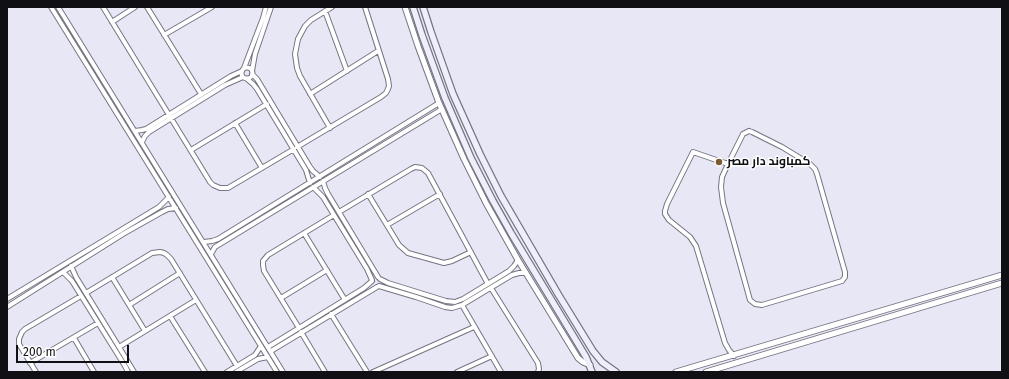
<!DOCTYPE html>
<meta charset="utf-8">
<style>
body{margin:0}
#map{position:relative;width:1009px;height:379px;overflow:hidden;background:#e8e7f6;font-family:"Fira Sans",sans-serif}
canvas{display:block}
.frame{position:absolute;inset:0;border:8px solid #0f0f14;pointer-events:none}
.scale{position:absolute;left:16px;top:345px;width:113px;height:18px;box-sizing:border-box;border:2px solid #0f0f14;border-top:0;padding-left:5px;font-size:12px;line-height:14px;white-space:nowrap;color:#0f0f14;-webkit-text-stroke:3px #fff;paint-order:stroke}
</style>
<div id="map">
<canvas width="1009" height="379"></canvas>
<div class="frame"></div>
<div class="scale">200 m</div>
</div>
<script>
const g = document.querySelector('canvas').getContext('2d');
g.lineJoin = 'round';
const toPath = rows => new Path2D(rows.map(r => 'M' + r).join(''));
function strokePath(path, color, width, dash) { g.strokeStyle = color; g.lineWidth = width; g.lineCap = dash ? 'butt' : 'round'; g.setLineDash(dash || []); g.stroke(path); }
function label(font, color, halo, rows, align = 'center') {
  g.font = font + ' "Fira Sans",Cairo,sans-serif'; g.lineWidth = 3; g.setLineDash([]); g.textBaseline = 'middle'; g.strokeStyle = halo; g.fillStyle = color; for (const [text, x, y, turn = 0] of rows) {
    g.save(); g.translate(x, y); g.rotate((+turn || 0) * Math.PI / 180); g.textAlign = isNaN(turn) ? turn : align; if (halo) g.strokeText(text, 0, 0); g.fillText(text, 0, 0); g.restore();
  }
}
const minor = toPath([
 [51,7,277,372],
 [58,7,283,372],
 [103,7,210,182,213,185,220,188,228,188,294,149],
 [147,7,201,94],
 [325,11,347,71],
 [112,22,135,7],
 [164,35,212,7],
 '241.5 73a5.5 5.5 0 1 1 11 0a5.5 5.5 0 1 1-11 0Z',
 [244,68,263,18,266,7],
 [252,71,255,54,271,7],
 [252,74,257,79,310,167,313,171,320,177],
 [247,79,253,84,257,89,306,170,310,183],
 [310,94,378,51],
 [235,123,262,168],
 [330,128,300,76,297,68,295,54,298,39,305,26,311,20,332,7],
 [135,131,142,130,146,129,231,76,242,71],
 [749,131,752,132,782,147,810,164,815,169,817,174,845,272,845,277,842,281,762,305,755,304,750,300,723,203,721,187,722,177,728,164,743,134,749,131],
 [142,142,145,136,149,132,225,85,243,77],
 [297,147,381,97,386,93,388,89,389,86,388,79,365,7],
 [191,150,267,104],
 [728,164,693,152,667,204,665,211,665,214,669,220,690,237,696,246,725,343,729,350,734,356],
 [323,181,325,188,328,194,378,277],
 [313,187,323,197,367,269,372,280],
 [368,194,399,245,408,253,444,263,452,261,471,252],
 [339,212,411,169,415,167,422,168,428,173,488,284],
 [387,225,440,194],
 [304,233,345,300],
 [204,242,212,241,218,239,439,103],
 [211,254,215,247,220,244,442,109],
 [71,266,76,277,119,347,134,372],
 [63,272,72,281,125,366,128,372],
 [112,277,145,331],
 [380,279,388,283,446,301,455,302,463,299,509,271,514,266,518,260],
 [379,286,416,297,445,307,452,308,462,305,512,275,519,273,526,273],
 [491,288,538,363,539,369,538,372],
 [86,293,152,253,160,252,164,253,167,255,171,259,237,366],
 [281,298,327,270],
 [7,299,159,207,169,197],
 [129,305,180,273],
 [462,305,501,372],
 [7,307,123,234,162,212,168,209,176,208],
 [331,314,367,372],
 [170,316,205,372],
 [299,328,264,271,263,265,263,261,268,255,334,215],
 [301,332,325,372],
 [74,338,94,372],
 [119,347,196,300],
 [268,347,364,288,372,281],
 [271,351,377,287],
 [30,363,98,323],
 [36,372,19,344,19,339,22,332,25,329,81,296],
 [227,372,255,355,261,346],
 [236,372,258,359,268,357],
 [373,372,474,327],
 [457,372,492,356]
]);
const tertiary = toPath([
 [405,7,418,46,439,103,464,159,486,203,518,260,578,358,583,362,590,365],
 [676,372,1002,275],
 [706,372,1002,283]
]);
const secondary = toPath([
 [413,7,422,35,445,98,471,158,493,201,511,233,586,357,592,372],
 [423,7,431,32,453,94,480,154,501,196,558,294,593,351,602,362,616,372]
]);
const markers = [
 [719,162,4,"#7a5c30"]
];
const poiNames = [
 ["كمباوند دار مصر",727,162]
];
strokePath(minor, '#757481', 6);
strokePath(tertiary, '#757481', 7);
strokePath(secondary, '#757481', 8);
strokePath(minor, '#fff', 4);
strokePath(tertiary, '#fff', 5);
strokePath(secondary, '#efeefb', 5.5);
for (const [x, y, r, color] of markers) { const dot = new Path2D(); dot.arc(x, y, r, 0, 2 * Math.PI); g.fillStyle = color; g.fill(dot); strokePath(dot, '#fff', 1.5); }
label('bold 12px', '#0f0f14', '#fff', poiNames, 'left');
</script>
